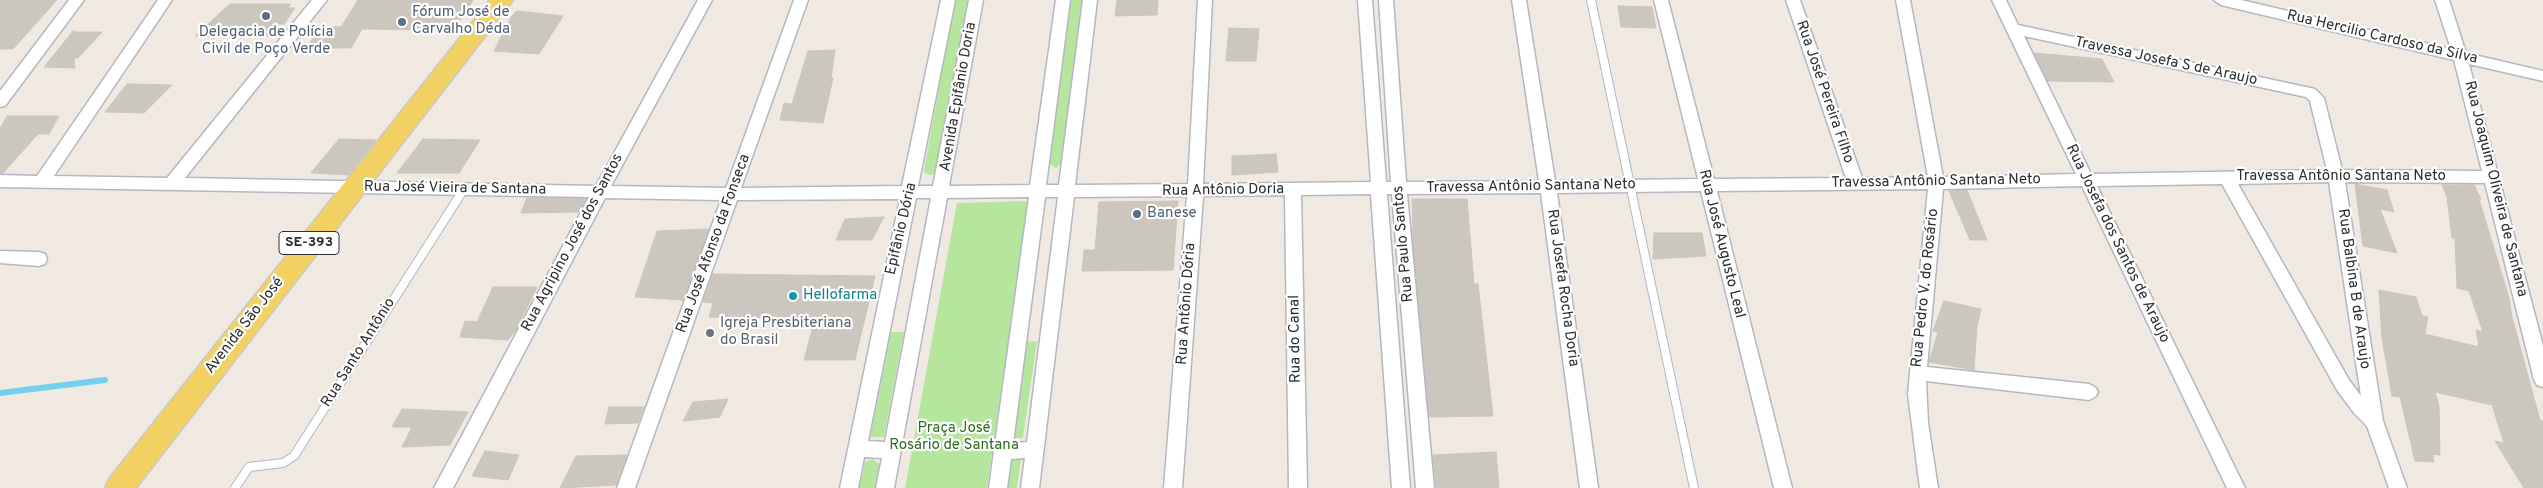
<!DOCTYPE html>
<meta charset="utf-8">
<style>
body{margin:0}
canvas{display:block;background:#efe9e1}
</style>
<canvas width="2543" height="488"></canvas>
<script>
const g = document.querySelector('canvas').getContext('2d');
g.lineJoin = 'round';
function paint(path, color) { g.fillStyle = color; g.fill(path, 'evenodd'); }
const toPath = rows => new Path2D(rows.map(r => 'M' + r).join(''));
function strokePath(path, color, width, dash) { g.strokeStyle = color; g.lineWidth = width; g.lineCap = dash ? 'butt' : 'round'; g.setLineDash(dash || []); g.stroke(path); }
function label(font, color, halo, rows, align = 'center') {
  g.font = font + ' Overpass,sans-serif'; g.lineWidth = 4.5; g.setLineDash([]); g.textBaseline = 'middle'; g.strokeStyle = halo; g.fillStyle = color; for (const [text, x, y, turn = 0] of rows) {
    g.save(); g.translate(x, y); g.rotate((+turn || 0) * Math.PI / 180); g.textAlign = isNaN(turn) ? turn : align; if (halo) g.strokeText(text, 0, 0); g.fillText(text, 0, 0); g.restore();
  }
}
const green = toPath([
 [955,0,970,0,936,174,930,175,925,173,924,170],
 [1069,0,1084,0,1064,161,1056,168,1048,163],
 [1029,201,987,488,905,488,957,203],
 [891,332,904,332,884,437,870,437],
 [1037,341,1023,438,1012,438,1025,342],
 [873,459,879,464,875,488,859,488,865,462],
 [1012,459,1021,459,1017,488,1007,488]
]);
const stream = toPath([
 [0,393,105,380]
]);
const building = toPath([
 [0,0,57,0,13,49,0,49,0,0],
 [358,0,473,0,463,17,451,30,362,29,351,48,307,48,320,26,341,27,358,0],
 [1117,0,1158,0,1157,15,1115,16,1117,0],
 [230,4,291,4,288,8,295,8,284,24,278,24,270,36,195,36,230,4],
 [1618,6,1652,7,1656,28,1621,27,1618,6],
 [517,11,563,16,539,54,494,51,511,17,517,11],
 [1229,28,1259,29,1256,61,1226,61,1229,28],
 [74,30,74,32,102,32,78,58,74,58,75,68,44,67,74,30],
 [835,50,831,78,833,78,823,123,780,120,784,103,792,104,808,51,835,50],
 [2034,53,2102,59,2114,82,2048,81,2034,53],
 [127,84,132,84,172,85,144,113,105,112,127,84],
 [7,116,59,116,49,134,38,134,3,173,0,173,0,129,7,116],
 [339,139,376,140,349,175,311,173,339,139],
 [423,139,480,140,459,173,397,173,423,139],
 [1276,154,1278,172,1232,175,1232,156,1276,154],
 [2355,184,2387,190,2394,212,2380,209,2397,253,2363,246,2355,184],
 [2442,185,2474,185,2481,199,2479,199,2509,298,2512,317,2540,420,2543,421,2543,488,2524,488,2495,441,2504,443,2492,405,2435,392,2439,406,2440,455,2433,454,2434,462,2415,461,2400,397,2392,396,2382,338,2379,290,2416,297,2422,316,2428,317,2425,334,2479,347,2476,330,2483,332,2469,291,2457,288,2455,238,2452,238,2447,197,2442,185],
 [1967,190,1987,240,1970,240,1949,191,1967,190],
 [527,198,586,199,579,212,521,213,527,198],
 [1412,199,1467,199,1474,284,1478,284,1493,416,1429,417,1413,244,1412,199],
 [1178,201,1173,270,1082,271,1084,250,1095,250,1099,202,1178,201],
 [884,217,872,240,836,240,845,219,884,217],
 [709,229,683,300,635,297,657,231,709,229],
 [1654,233,1702,233,1706,256,1653,259,1654,233],
 [713,274,875,276,855,360,804,360,815,318,709,317,713,303,703,302,713,274],
 [493,287,537,287,516,330,508,340,460,337,465,321,477,322,493,287],
 [1944,301,1981,309,1977,326,1974,370,1929,362,1938,332,1933,331,1944,301],
 [728,399,720,417,683,421,693,402,728,399],
 [609,407,644,407,638,423,605,424,609,407],
 [402,409,468,412,450,445,402,447,412,427,392,427,402,409],
 [485,451,519,455,508,480,472,476,485,451],
 [1496,452,1499,488,1436,488,1433,455,1496,452],
 [627,455,616,485,560,488,576,456,627,455]
]);
const lane = toPath([
 [1591,0,1694,488],
 [235,488,249,467,283,463,294,456,464,189]
]);
const street = toPath([
 [69,0,84,0,5,106,0,107,0,91,69,0],
 [158,0,172,0,54,176,167,178,312,0,327,0,185,178,596,186,698,0,712,0,611,186,726,188,794,0,808,0,741,188,902,186,941,0,955,0,918,186,933,186,969,0,983,0,949,186,1030,185,1056,0,1070,0,1046,185,1059,185,1083,0,1097,0,1075,185,1188,184,1198,0,1212,0,1203,184,1371,182,1358,0,1372,0,1386,182,1391,182,1379,0,1393,0,1406,182,1539,181,1512,0,1526,0,1555,181,1698,179,1654,0,1668,0,1714,179,1846,178,1786,0,1800,0,1862,178,1928,177,1896,0,1910,0,1943,177,2076,174,1992,0,2006,0,2018,25,2315,89,2324,98,2342,170,2482,171,2454,60,2221,5,2214,0,2241,0,2451,49,2435,0,2449,0,2466,53,2543,71,2543,81,2469,64,2543,346,2543,387,2537,385,2534,380,2485,183,2345,182,2383,421,2407,488,2389,488,2367,426,2354,413,2337,390,2222,184,2097,186,2245,488,2227,488,2082,186,1943,189,1927,367,2089,384,2095,387,2098,392,2095,397,2089,400,1926,381,1928,423,1938,488,1920,488,1908,394,1928,189,1717,191,1792,488,1774,488,1701,191,1557,193,1598,488,1580,488,1541,193,1407,194,1434,488,1416,488,1392,194,1387,194,1410,488,1392,488,1371,194,1301,195,1307,488,1289,488,1285,195,1203,196,1182,488,1164,488,1187,196,1074,197,1039,488,1021,488,1025,458,1011,459,1007,488,989,488,1029,197,947,198,894,488,876,488,882,458,864,457,858,488,840,488,900,199,737,200,635,488,617,488,721,200,605,198,453,488,434,488,589,197,0,187,0,175,37,176,158,0],
 [2024,36,2306,97,2310,101,2327,170,2091,174,2024,36],
 [2329,182,2361,396,2349,380,2238,184,2329,182],
 [1045,197,1058,197,1027,442,1013,443,1045,197],
 [916,198,931,198,885,442,868,441,916,198],
 [0,251,39,252,45,254,47,259,45,264,39,266,0,263,0,251]
]);
const primary = toPath([
 [490,0,513,0,136,488,105,488,109,479,490,0]
]);
const markers = [
 [266,16,5,"#5c6f8a"],
 [402,22,5,"#5c6f8a"],
 [1137,214,5,"#5c6f8a"],
 [793,296,5,"#0f9aa8"],
 [710,333,5,"#6b7280"]
];
const shields = [
 [309,243,60]
];
const shieldNames = [
 ["SE-393",309,243]
];
const serviceNames = [
 ["Fórum José de",412,13],
 ["Carvalho Déda",412,30],
 ["Delegacia de Polícia",266,33,"center"],
 ["Civil de Poço Verde",266,50,"center"],
 ["Banese",1147,214]
];
const streetNames = [
 ["Rua Hercilio Cardoso da Silva",2382,38,13],
 ["Travessa Josefa S de Araujo",2166,62,12],
 ["Rua José Pereira Filho",1824,92,71],
 ["Avenida Epifânio Doria",959,97,-80],
 ["Travessa Antônio Santana Neto",2341,177],
 ["Travessa Antônio Santana Neto",1936,182,-1],
 ["Travessa Antônio Santana Neto",1531,187,-1],
 ["Rua José Vieira de Santana",455,189,1],
 ["Rua Joaquim Oliveira de Santana",2495,189,76],
 ["Rua Antônio Doria",1223,191,-1],
 ["Epifânio Dória",902,229,-77],
 ["Rua Agripino José dos Santos",573,243,-62],
 ["Rua José Afonso da Fonseca",714,244,-70],
 ["Rua Paulo Santos",1404,244,-95],
 ["Rua José Augusto Leal",1721,244,76],
 ["Rua Josefa dos Santos de Araujo",2117,244,64],
 ["Rua Josefa Rocha Doria",1562,288,82],
 ["Rua Pedro V. do Rosário",1926,288,-84],
 ["Rua Balbina B de Araujo",2353,289,82],
 ["Rua Antônio Dória",1187,304,-86],
 ["Avenida São José",245,326,-52],
 ["Rua do Canal",1296,339,-91],
 ["Rua Santo Antônio",359,353,-58]
];
const cultureNames = [
 ["Hellofarma",803,296]
];
const worshipNames = [
 ["Igreja Presbiteriana",720,324],
 ["do Brasil",720,341]
];
const parkNames = [
 ["Praça José",954,429],
 ["Rosário de Santana",954,446]
];
paint(green, '#b6e59e');
strokePath(stream, '#75cff0', 6);
paint(building, '#cbc7bf');
strokePath(building, '#cbc5ba', 1);
strokePath(lane, '#b4b7c1', 10);
strokePath(street, '#b4b7c1', 3);
strokePath(primary, '#c9c9c9', 3);
strokePath(lane, '#fff', 8);
paint(street, '#fff');
paint(primary, '#f2d163');
for (const [x, y, r, color] of markers) { const dot = new Path2D(); dot.arc(x, y, r, 0, 2 * Math.PI); g.fillStyle = color; g.fill(dot); strokePath(dot, '#fff', 2); }
for (const [x, y, w] of shields) { const box = new Path2D(); box.roundRect(x - w / 2, y - 11.5, w, 23, 4); g.fillStyle = '#fff'; g.fill(box); strokePath(box, '#2e2e2e', 1); }
label('bold 14px', '#2e2e2e', null, shieldNames);
label('15px', '#4e5e75', '#fff', serviceNames, 'left');
label('15px', '#2e2e2e', '#fff', streetNames);
label('15px', '#0d838f', '#fff', cultureNames, 'left');
label('15px', '#5b616d', '#fff', worshipNames, 'left');
label('15px', '#2c6e1b', '#fff', parkNames);
</script>
